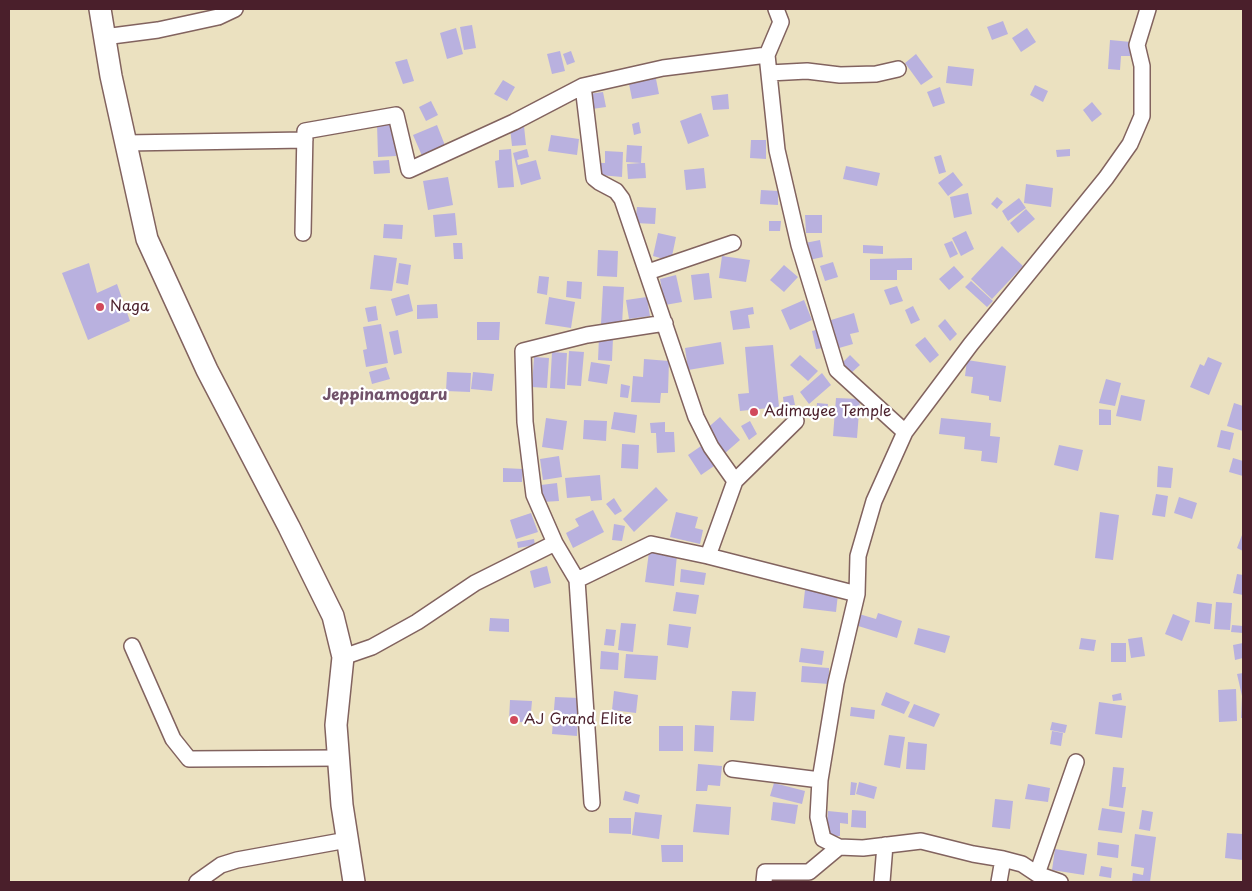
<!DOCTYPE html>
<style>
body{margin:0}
#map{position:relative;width:1252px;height:891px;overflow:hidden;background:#ebe1c0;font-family:"Playpen Sans",sans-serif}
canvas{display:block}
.frame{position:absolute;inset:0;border:10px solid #4a1f2b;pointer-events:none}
</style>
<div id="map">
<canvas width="1252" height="891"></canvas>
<div class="frame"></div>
</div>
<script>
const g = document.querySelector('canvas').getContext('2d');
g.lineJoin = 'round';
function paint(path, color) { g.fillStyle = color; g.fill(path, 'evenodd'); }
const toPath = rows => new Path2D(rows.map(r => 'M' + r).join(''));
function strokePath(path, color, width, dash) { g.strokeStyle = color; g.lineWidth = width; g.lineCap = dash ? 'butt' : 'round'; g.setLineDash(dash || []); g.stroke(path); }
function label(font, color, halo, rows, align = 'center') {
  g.font = font + ' "Playpen Sans",sans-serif'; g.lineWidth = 4.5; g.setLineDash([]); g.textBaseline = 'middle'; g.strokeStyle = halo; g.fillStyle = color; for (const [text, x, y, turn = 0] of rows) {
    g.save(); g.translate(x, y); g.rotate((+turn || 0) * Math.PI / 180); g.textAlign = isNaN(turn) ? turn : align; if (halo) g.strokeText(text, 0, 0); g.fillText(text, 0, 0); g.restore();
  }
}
const building = toPath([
 [1003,21,1008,34,992,40,987,27],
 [472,25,476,48,464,50,460,27],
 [456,28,463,54,447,59,440,33],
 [1027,28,1036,42,1021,52,1012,38],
 [1110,40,1131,42,1130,56,1121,56,1120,70,1108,69],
 [560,51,565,71,552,74,547,54],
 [571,51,575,62,567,65,563,54],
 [916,54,933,77,921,85,905,63],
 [407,59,414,81,403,84,395,62],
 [948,66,974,69,972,86,946,83],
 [655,74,659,94,632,99,628,79],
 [503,80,515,87,507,101,494,94],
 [1035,85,1048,91,1043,102,1030,95],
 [940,87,945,103,933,107,927,92],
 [603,92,606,107,592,109,589,94],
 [728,94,729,109,713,110,711,96],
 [431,101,438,115,426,121,419,107],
 [1092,102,1102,114,1092,122,1083,110],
 [701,113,709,136,688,144,680,121],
 [639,122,641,133,634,135,632,124],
 [394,123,396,156,378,157,377,124],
 [437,125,446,148,423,158,413,135],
 [524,126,526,145,512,146,510,128],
 [551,135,579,139,577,155,548,151],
 [751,140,766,140,766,159,750,158],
 [627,145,642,146,641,163,626,162],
 [511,149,514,187,498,188,495,161,499,160,499,150],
 [527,149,529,157,517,160,518,165,536,160,541,179,521,185,513,153],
 [1070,149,1070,156,1057,157,1056,150],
 [605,151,623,152,622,177,600,175,601,163,605,163],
 [941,155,946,172,939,174,934,157],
 [389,160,390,173,374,174,373,161],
 [641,163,645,163,646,178,628,179,627,164],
 [846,166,880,173,877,186,843,179],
 [704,168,706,188,686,190,684,170],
 [953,172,963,185,948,196,938,183],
 [448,177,453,205,428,210,423,181],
 [1026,184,1053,188,1051,207,1024,203],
 [761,190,778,191,778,205,760,204],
 [968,193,972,214,954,218,950,197],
 [997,197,1003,202,997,209,991,204],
 [1019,198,1026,208,1008,221,1002,211],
 [637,207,656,208,655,224,635,223],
 [1026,209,1035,219,1018,233,1010,223],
 [455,213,457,235,435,237,433,215],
 [805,215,822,215,822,233,806,233],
 [769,221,781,221,780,231,769,231],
 [384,224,403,225,402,239,383,238],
 [966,231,974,249,961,256,952,238],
 [658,233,676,237,671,261,653,256],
 [820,240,823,257,809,260,805,243],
 [952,241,958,254,950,258,944,244],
 [453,243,462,243,463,259,454,259],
 [863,245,883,246,883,254,863,253],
 [1002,246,1023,266,992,299,971,279],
 [598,250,618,251,617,277,597,276],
 [374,255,397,258,392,291,370,289],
 [722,256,750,260,746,282,719,278],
 [912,258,912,270,897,270,897,280,870,280,870,259],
 [833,262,838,277,825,281,820,266],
 [89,263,97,293,117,284,130,321,88,340,62,273],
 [399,263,411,265,408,285,396,283],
 [784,265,798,277,784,292,770,280],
 [954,266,964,277,949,290,939,279],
 [709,273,712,298,694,300,691,275],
 [676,275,682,302,665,305,660,279],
 [539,276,549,277,547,295,537,293],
 [567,281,582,282,581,299,566,297],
 [971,281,993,301,987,307,965,287],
 [603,286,624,287,622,325,601,324],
 [897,286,903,301,890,305,884,290],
 [409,294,413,311,396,316,391,299],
 [549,297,575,302,571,328,545,324],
 [647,297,650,316,629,319,626,300],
 [804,300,812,320,790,330,781,310],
 [437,304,438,318,417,319,417,305],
 [376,306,378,320,368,322,365,308],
 [913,306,920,320,911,324,905,310],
 [753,307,754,314,748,315,750,328,733,330,730,311],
 [854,313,859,332,850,334,853,344,839,348,831,320],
 [945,319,957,334,950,341,938,326],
 [477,322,500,322,499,340,477,340],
 [381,324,388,363,366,367,363,350,367,349,363,327],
 [820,329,824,348,816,349,812,331],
 [398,330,402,353,394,355,389,332],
 [599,337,613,338,612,361,598,360],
 [925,337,939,355,930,363,915,345],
 [721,342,724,364,688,370,685,348],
 [773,345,779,407,740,411,738,394,749,393,745,347],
 [569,351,584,352,581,386,567,385],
 [552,352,567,353,565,389,550,388],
 [800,355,818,371,808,381,790,365],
 [850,355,860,365,850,374,841,364],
 [534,357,549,358,547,388,532,387],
 [1208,357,1222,363,1209,395,1190,387,1200,364,1204,366],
 [644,359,669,361,668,393,661,393,660,403,631,402,633,376,643,377],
 [967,360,1006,366,1001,402,989,400,989,396,971,393,973,377,965,376],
 [591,362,610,365,607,384,588,381],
 [386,367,390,379,372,384,369,372],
 [447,372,471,373,470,392,446,391],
 [473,372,494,374,492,391,471,389],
 [822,373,831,385,809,404,800,392],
 [1106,379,1121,383,1115,406,1099,403],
 [621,384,630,386,628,398,620,397],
 [793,395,795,405,784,406,783,397],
 [1121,395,1145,400,1141,421,1116,416],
 [836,398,860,399,857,438,833,436],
 [817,403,828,404,827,415,816,415],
 [1234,403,1243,406,1243,431,1227,426],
 [1099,409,1111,410,1111,425,1099,425],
 [614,412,637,415,635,433,611,429],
 [720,417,740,440,724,454,704,431],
 [546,418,567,421,563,450,542,447],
 [941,418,991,423,990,436,1000,437,997,463,981,461,982,451,964,449,965,437,939,434],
 [584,420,607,421,606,441,583,439],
 [750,421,757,434,749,440,741,426],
 [665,422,665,432,674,432,675,452,657,453,656,433,651,433,650,423],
 [1221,430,1234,433,1230,450,1217,447],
 [622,444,639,445,638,469,621,468],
 [704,444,717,464,701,475,688,455],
 [1059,445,1083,450,1078,471,1054,465],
 [559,456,562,477,543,480,540,459],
 [1233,458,1243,461,1243,476,1229,472],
 [1158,466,1173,468,1171,488,1157,487],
 [503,468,523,469,522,482,503,482],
 [600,475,602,500,591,501,590,496,567,498,565,478],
 [557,483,559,501,542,502,541,485],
 [656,487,668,500,634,532,623,519],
 [1156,494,1168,496,1165,517,1152,515],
 [1179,497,1197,503,1192,519,1174,513],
 [614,498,622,511,615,515,606,504],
 [593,510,604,532,573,548,566,533,579,526,575,519],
 [676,512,698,517,695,528,703,530,700,544,670,537],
 [1100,512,1119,515,1113,560,1095,558],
 [531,513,538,532,516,539,510,520],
 [614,524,625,526,622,541,612,540],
 [1242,535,1243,536,1243,551,1237,548],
 [534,539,535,545,518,548,517,542],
 [649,552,677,555,674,586,645,582],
 [547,566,551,583,534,588,530,571],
 [681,569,706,573,704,585,680,582],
 [1237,574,1243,575,1243,595,1233,593],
 [805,590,838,594,836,612,803,608],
 [676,592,699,595,696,614,673,611],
 [1197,602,1212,604,1210,624,1195,622],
 [1216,602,1232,603,1230,630,1214,629],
 [878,613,902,621,897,638,855,625,859,614,876,619],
 [1173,614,1190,621,1182,641,1165,634],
 [490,618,509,619,509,632,489,631],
 [621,623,636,624,633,652,618,650],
 [669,624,691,627,688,648,667,645],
 [1232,625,1243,626,1243,633,1231,632],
 [918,628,950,636,945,653,914,644],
 [606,629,616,630,614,646,604,645],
 [1142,637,1145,656,1131,658,1128,639],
 [1081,638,1096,640,1094,651,1079,649],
 [1111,643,1126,643,1126,662,1111,662],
 [1243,643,1243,658,1235,660,1233,645],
 [801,648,824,651,822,665,799,662],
 [601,651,619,653,618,670,600,669],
 [626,654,658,656,656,680,624,678],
 [802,666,829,668,829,684,801,682],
 [1243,673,1243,718,1241,718,1242,696,1237,674],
 [1236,689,1237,721,1219,722,1218,690],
 [614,691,638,695,636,713,612,710],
 [732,691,756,692,754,721,730,720],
 [886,692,910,702,904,714,881,705],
 [1121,693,1122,700,1113,701,1112,695],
 [555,697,579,698,577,736,552,734],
 [510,700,532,701,530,723,509,721],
 [1099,702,1126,706,1122,738,1095,734],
 [914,704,940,714,934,727,908,717],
 [851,707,875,710,874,719,850,716],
 [1052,722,1067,725,1065,733,1050,730],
 [695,725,714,726,713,752,694,751],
 [659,726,683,726,683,751,659,751],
 [1052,731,1063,733,1061,746,1050,744],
 [889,735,905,737,900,768,884,765],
 [908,742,927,744,925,770,906,769],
 [698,764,722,766,720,786,708,785,707,791,696,791],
 [1113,767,1124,768,1122,787,1126,787,1123,808,1109,806],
 [851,782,857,783,855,795,850,795],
 [859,782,877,787,874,799,856,794],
 [774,783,805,791,802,804,770,796],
 [1028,784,1050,788,1048,802,1025,799],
 [625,791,640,795,638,804,623,800],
 [995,799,1013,801,1010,829,992,827],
 [773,802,798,805,795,824,771,820],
 [696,804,731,807,729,835,693,832],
 [1102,808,1125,812,1122,833,1098,830],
 [852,810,866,811,866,828,851,827],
 [1142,810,1153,812,1150,831,1139,829],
 [828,811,848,813,848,824,840,823,840,836,826,836],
 [635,812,662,815,659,839,632,835],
 [609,818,631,818,631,834,609,833],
 [1227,833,1243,834,1243,860,1225,858],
 [1135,834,1156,837,1150,882,1132,882,1133,873,1143,875,1144,868,1131,866],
 [1098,842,1119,845,1118,858,1097,855],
 [661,845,683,845,683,862,662,862],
 [1055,849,1087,854,1084,875,1052,870],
 [1101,866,1112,868,1111,878,1099,876]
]);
const street = toPath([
 [776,9,781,22,767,55,777,150,799,245,837,370,905,432],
 [104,37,158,30,218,17,235,9],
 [769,73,807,71,840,75,876,74,898,69],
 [583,86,594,178,599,182,616,191,622,199,696,417,711,447,735,481],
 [126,143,305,140],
 [303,233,305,131,396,115,409,170,514,122,583,86,663,68,767,55],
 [648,272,733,243],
 [708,556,735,481,796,421],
 [577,580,651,544,708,556,857,594],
 [132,646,173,739,189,759,338,758],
 [343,657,372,647,417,622,475,583,555,543],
 [732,769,820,780],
 [592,803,577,580,555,543,534,495,525,422,523,351,587,335,665,323],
 [1037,874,1076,762],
 [197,882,221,865,237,860,347,840],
 [764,882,765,872,809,872,839,847],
 [882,882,885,845],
 [999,882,1003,859],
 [1060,882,1037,874,1022,864,1003,859,973,854,921,841,863,848,839,847,823,839,818,817,820,780,836,683,857,594,858,556,874,501,905,432,971,344,1106,178,1130,144,1142,116,1142,66,1137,45,1148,9]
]);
const secondary = toPath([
 [100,9,111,76,147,239,207,370,289,527,333,616,343,657,336,725,342,805,354,882]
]);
const markers = [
 [100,307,5,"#d1495b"],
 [754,412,5,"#d1495b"],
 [514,720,5,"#d1495b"]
];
const poiNames = [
 ["Naga",110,307],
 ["Adimayee Temple",764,412],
 ["AJ Grand Elite",524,720]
];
const neighbourhoodNames = [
 ["Jeppinamogaru",385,396]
];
paint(building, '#b9b1df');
strokePath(street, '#82635f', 18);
strokePath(secondary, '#82635f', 24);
strokePath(street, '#fff', 15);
strokePath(secondary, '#fff', 21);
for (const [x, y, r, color] of markers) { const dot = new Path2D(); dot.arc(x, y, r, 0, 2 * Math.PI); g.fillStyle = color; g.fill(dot); strokePath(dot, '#fff', 2); }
label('15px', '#4a1f2b', '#fff', poiNames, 'left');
label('bold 16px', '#71526a', '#fff', neighbourhoodNames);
</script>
